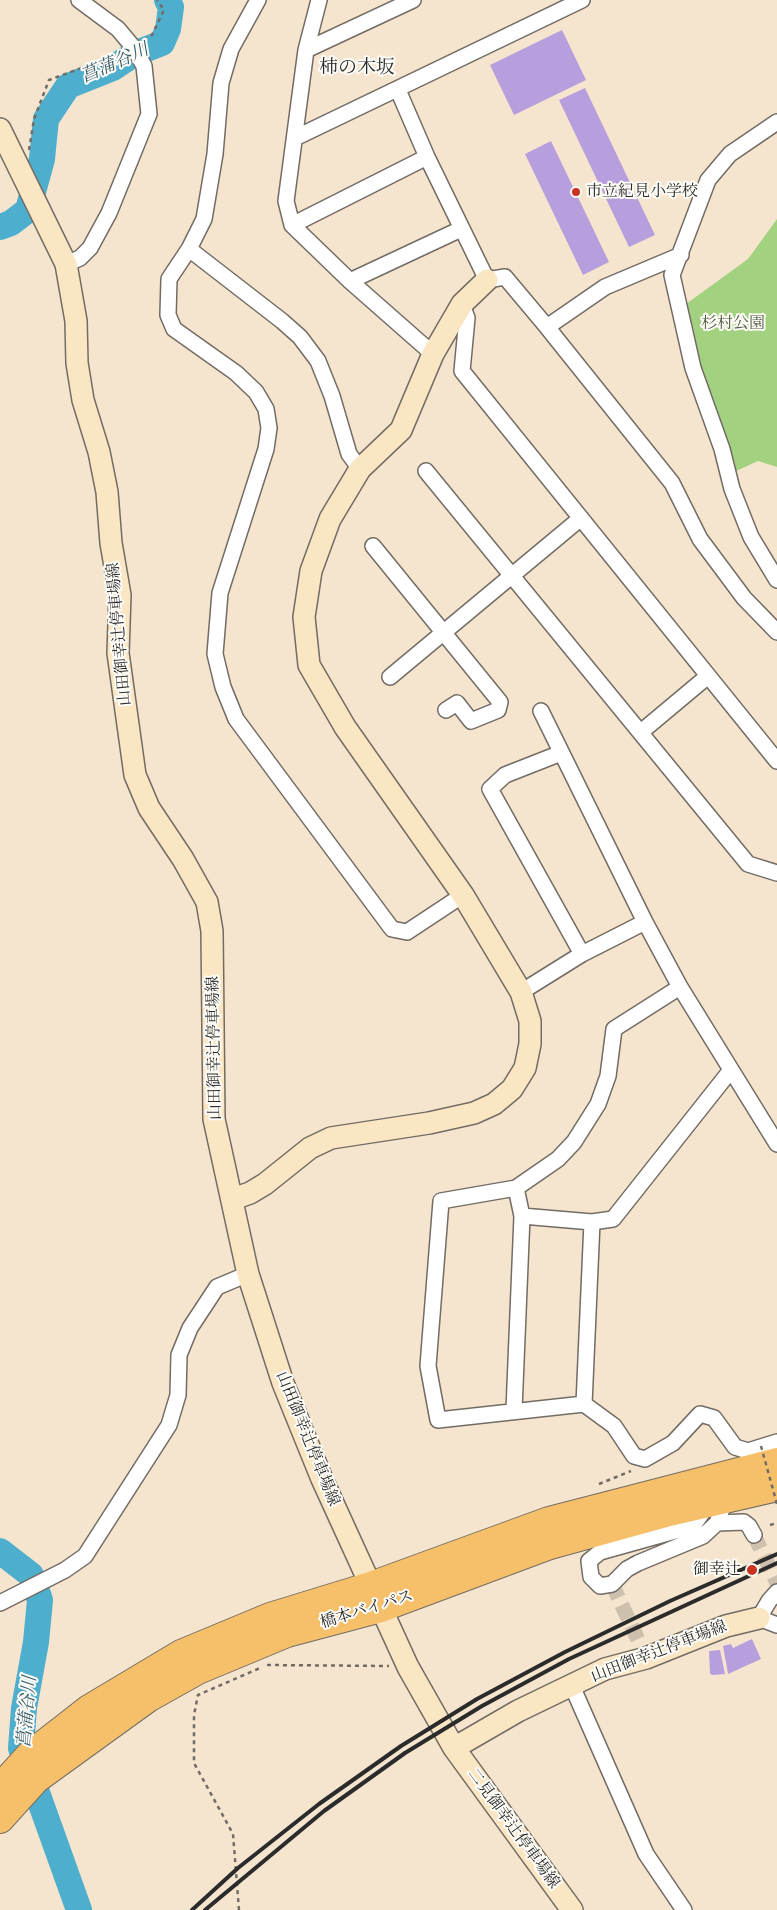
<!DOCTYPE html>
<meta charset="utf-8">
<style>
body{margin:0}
canvas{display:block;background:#f6e5ce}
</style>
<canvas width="777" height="1910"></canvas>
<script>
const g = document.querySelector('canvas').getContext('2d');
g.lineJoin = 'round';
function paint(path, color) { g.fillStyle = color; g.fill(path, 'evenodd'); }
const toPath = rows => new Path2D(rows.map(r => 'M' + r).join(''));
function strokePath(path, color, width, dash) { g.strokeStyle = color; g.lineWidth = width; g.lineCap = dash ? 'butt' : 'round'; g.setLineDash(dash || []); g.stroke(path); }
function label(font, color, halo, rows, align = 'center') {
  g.font = font + ' "Libre Bodoni","Noto Serif JP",serif'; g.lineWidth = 4; g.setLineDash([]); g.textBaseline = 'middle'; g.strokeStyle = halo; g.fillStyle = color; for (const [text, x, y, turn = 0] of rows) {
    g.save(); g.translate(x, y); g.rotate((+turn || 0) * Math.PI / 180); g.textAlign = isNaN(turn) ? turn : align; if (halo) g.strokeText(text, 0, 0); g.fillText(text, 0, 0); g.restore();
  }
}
const green = toPath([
 [777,219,777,467,758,461,734,472,695,351,686,304,748,259]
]);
const river = toPath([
 [0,227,11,223,28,210,42,159,46,119,68,86,113,68,134,54,162,43,168,29,171,7,167,0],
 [0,1551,31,1575,40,1600,36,1642,24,1708,21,1748,79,1910]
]);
const building = toPath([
 [562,30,586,80,514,115,490,65],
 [585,88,655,235,629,247,559,100],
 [551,141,609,262,583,275,525,154],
 [752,1639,761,1659,728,1674,723,1646,731,1644,733,1648],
 [720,1650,725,1674,713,1675,710,1674,709,1651]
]);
const streetTunnel = toPath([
 [754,1535,777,1583],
 [612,1584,640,1644]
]);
const path = toPath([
 [144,40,152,35,164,10,157,0],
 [29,150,34,119,49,80,120,54],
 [599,1484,631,1471],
 [770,1525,777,1523],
 [267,1665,389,1666],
 [239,1910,233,1834,194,1763,194,1715,198,1695,260,1668]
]);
const street = toPath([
 [258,0,231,49,221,83,215,154,204,219,189,249,169,279,168,315,174,329,236,373,256,392,266,409,269,428,266,449,220,593,215,654,223,687,236,719,392,929,407,932,463,895],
 [319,0,306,50,286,201,292,225,350,281,433,354],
 [306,50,413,0],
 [398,90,427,157,487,280,505,277,547,327,672,483,700,539,744,598,777,632],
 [777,122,730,154,708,180,672,275,693,368,722,449,732,489,751,537,777,580],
 [295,138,582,0],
 [292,225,427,157],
 [189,249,282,321,300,337,318,361,332,396,349,454,360,469],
 [66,264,80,258,90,248,109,213,149,114,144,66,134,48,118,29,79,0],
 [350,281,461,229],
 [462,304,467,318,462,371,777,761],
 [547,327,605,287,681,255],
 [426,471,748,864,777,873],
 [373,546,500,702,498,710,471,721,457,703,446,710],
 [390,677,581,518],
 [541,711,645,922,680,987,777,1144],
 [641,732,708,676],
 [561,753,505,775,490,789,582,954],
 [680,987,614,1029,608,1076,598,1104,574,1142,558,1159,516,1188,441,1201,428,1366,438,1420,584,1404,614,1426,634,1456,645,1459,673,1443,700,1414,714,1418,735,1447,748,1451,777,1442],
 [521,992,582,954,645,922],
 [522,1216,592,1222,613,1219,731,1070],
 [584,1404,592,1222],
 [514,1410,522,1216,516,1188],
 [704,1502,702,1513,693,1526,600,1552,589,1561,591,1577,600,1586,612,1584,627,1569,638,1563,703,1536,717,1523,727,1495],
 [717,1523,744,1522,749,1526,754,1535],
 [777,1592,769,1601,759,1618,777,1625],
 [0,1603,65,1570,85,1556,169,1425,178,1395,179,1355,190,1328,217,1287,248,1274],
 [572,1686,646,1854,684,1910]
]);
const secondary = toPath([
 [0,129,66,264,76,321,77,363,83,400,99,452,107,492,111,543,120,595,118,653,135,775,149,808,183,859,207,902,212,931,214,1119,248,1274,283,1383,322,1479,408,1667,454,1748,572,1910],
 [233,1199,250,1193,265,1184,310,1148,331,1138,429,1123,474,1113,494,1104,512,1089,525,1068,530,1044,530,1021,521,992,463,895,345,727,309,665,304,617,311,571,330,519,360,469,401,430,433,354,462,304,487,280],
 [454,1748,518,1711,605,1669,646,1658,726,1626,759,1618]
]);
const highway = toPath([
 [0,1788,30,1755,89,1709,181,1654,270,1617,371,1586,549,1521,777,1462],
 [0,1819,36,1779,148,1698,198,1670,287,1633,381,1608,550,1545,669,1512,777,1487]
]);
const rail = toPath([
 [192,1910,238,1868,319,1804,401,1746,477,1699,565,1652,670,1601,777,1554],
 [205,1910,324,1811,405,1753,482,1706,569,1659,777,1563]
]);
const pathBridge = toPath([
 [761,1446,777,1504]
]);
const markers = [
 [576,192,5,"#c8321e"],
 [752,1570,6,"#c8321e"]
];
const poiNames = [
 ["市立紀見小学校",586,192],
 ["御幸辻",741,1570,"right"]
];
const parkNames = [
 ["杉村公園",733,324]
];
const streetNames = [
 ["山田御幸辻停車場線",120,634,-95],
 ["山田御幸辻停車場線",215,1048,-91],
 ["山田御幸辻停車場線",307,1439,68],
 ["橋本バイパス",367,1610,-17],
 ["山田御幸辻停車場線",659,1652,-21],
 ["二見御幸辻停車場線",513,1829,54]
];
const waterNames = [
 ["菖蒲谷川",115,64,-24],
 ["菖蒲谷川",28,1712,-85]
];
const quarterNames = [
 ["柿の木坂",357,68]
];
paint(green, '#a2d280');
strokePath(river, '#4eaecd', 26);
paint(building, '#b79fdd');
strokePath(streetTunnel, '#cdc0ad', 15, [15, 8]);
strokePath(street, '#726c64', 18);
strokePath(secondary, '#726c64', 24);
strokePath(highway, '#726c64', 30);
strokePath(path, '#726c64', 2.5, [4, 4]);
strokePath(street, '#fff', 15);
strokePath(secondary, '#fbe6c4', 21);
strokePath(highway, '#f6c06b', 28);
strokePath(rail, '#2b2b2b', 4);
strokePath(pathBridge, '#726c64', 2.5, [4, 4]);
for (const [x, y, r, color] of markers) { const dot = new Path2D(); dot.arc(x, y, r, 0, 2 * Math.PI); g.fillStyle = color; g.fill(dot); strokePath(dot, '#fdfcf7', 2); }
label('16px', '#2b2b2b', '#fdfcf7', poiNames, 'left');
label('16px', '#4f5d44', '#fdfcf7', parkNames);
label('16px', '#2b2b2b', '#fdfcf7', streetNames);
label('italic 18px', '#395f6c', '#fdfcf7', waterNames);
label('19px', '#2b2b2b', '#fdfcf7', quarterNames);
</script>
